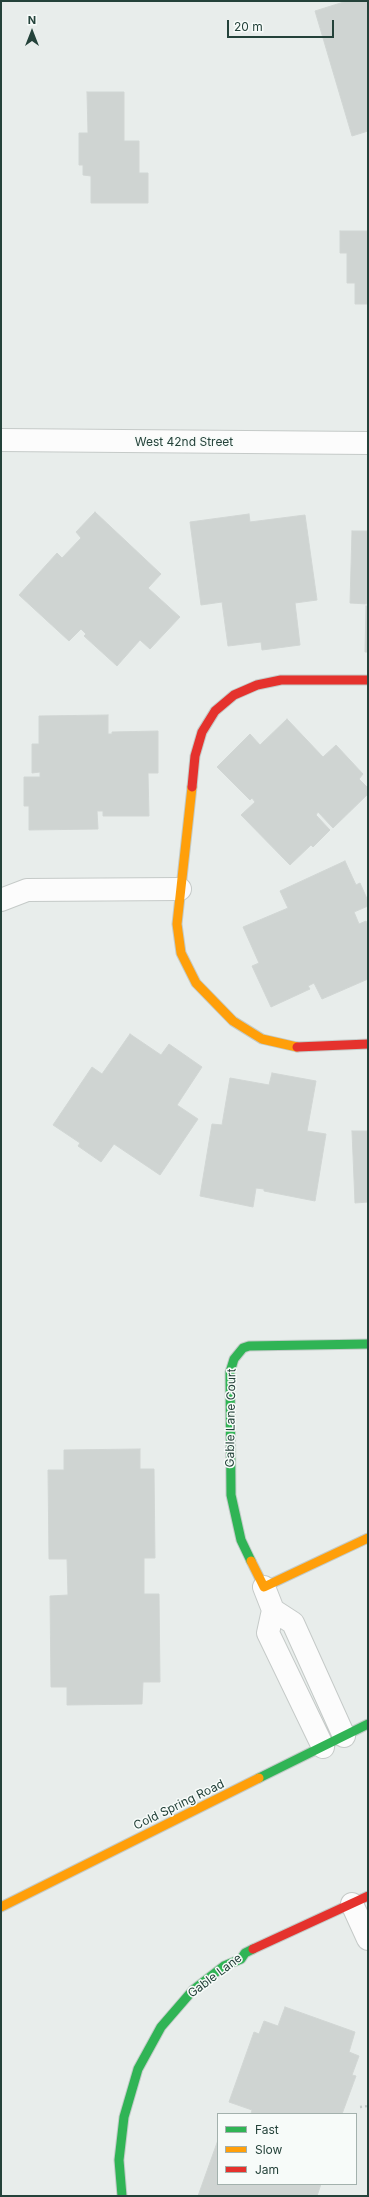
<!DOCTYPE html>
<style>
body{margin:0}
#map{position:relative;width:369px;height:2197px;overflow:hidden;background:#e8edeb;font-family:Inter,sans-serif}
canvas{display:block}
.frame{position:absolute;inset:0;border:2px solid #24423a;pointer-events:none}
.legend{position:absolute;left:217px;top:2113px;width:140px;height:72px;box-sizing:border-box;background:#f7fbf9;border:1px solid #a3b1ad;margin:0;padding:5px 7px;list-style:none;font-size:12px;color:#24423a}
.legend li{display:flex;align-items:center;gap:8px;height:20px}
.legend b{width:20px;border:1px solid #a3b1ad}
.north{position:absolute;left:12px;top:12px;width:40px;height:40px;-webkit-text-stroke:3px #f7fbf9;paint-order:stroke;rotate:0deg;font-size:11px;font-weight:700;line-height:16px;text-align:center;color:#24423a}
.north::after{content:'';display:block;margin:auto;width:14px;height:18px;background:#24423a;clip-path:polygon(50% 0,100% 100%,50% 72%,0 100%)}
.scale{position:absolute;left:227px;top:20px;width:107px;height:18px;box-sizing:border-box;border:2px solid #24423a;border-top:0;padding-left:5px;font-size:12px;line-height:14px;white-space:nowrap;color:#24423a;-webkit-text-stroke:3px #f7fbf9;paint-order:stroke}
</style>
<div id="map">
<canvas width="369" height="2197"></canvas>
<div class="frame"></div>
<ul class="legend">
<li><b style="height:5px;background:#30b455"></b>Fast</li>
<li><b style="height:5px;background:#ff9f0a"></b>Slow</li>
<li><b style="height:5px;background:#e5322d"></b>Jam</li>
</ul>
<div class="north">N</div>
<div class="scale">20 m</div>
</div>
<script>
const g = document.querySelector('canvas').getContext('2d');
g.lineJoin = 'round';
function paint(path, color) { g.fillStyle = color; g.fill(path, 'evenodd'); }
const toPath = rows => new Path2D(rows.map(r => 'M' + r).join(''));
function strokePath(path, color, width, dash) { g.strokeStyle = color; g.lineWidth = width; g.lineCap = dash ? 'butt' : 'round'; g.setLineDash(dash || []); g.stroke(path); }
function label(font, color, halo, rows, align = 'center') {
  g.font = font + ' Inter,sans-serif'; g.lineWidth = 3; g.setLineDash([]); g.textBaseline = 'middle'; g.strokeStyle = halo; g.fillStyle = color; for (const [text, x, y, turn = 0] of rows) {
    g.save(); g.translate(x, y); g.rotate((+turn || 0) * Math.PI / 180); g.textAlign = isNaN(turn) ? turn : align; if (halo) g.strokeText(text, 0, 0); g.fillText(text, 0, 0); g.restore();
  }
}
const building = toPath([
 [347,1,368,1,368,131,352,136,315,11,347,1],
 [87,92,124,92,124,141,139,141,139,173,148,173,148,203,91,203,91,176,83,175,83,165,79,165,79,133,88,133,87,92],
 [340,231,368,231,368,304,355,304,355,283,347,283,347,253,340,253,340,231],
 [95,512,161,574,148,588,180,617,150,649,140,640,117,666,84,636,86,634,81,629,69,641,19,595,57,553,62,558,81,538,76,532,95,512],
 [249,514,250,522,305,515,317,600,295,603,300,645,262,650,261,642,228,646,222,602,201,605,190,522,249,514],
 [352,531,368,531,368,604,350,603,352,531],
 [366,606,368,606,368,652,365,652,366,606],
 [108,715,108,734,112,734,112,732,158,731,158,773,148,773,149,816,103,816,103,811,97,811,98,829,29,830,29,806,24,806,24,777,40,777,40,772,32,773,32,744,39,744,39,716,108,715],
 [287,719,323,757,336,745,363,774,359,779,368,788,368,794,333,828,318,812,316,815,330,830,313,847,311,845,290,865,241,815,255,802,252,798,250,800,217,767,250,734,260,745,287,719],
 [345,861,356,885,360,883,368,901,368,906,354,912,359,924,366,921,368,925,368,979,322,999,314,983,308,986,310,989,271,1007,252,966,259,963,243,927,288,908,280,891,345,861],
 [130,1034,161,1055,169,1044,202,1067,177,1105,198,1119,160,1175,114,1144,101,1162,78,1146,80,1143,53,1125,92,1067,102,1074,130,1034],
 [272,1073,316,1081,307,1131,326,1134,315,1201,264,1191,264,1189,256,1188,253,1207,200,1196,212,1124,222,1125,230,1078,269,1085,272,1073],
 [352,1131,368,1131,368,1202,355,1203,352,1131],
 [140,1449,140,1469,154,1469,155,1558,144,1558,144,1594,159,1594,160,1682,143,1682,142,1704,67,1705,67,1687,51,1687,50,1596,68,1595,67,1559,49,1559,48,1470,64,1470,64,1450,140,1449],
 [285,2007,355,2032,349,2052,359,2056,352,2075,356,2076,342,2114,251,2114,252,2110,229,2102,254,2032,259,2034,264,2021,278,2026,285,2007],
 [218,2140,218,2184,321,2184,317,2196,198,2196,218,2140]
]);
const path = toPath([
 [360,2107,368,2106]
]);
const street = toPath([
 [1,440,368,443],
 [1,900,27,890,180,889],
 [264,1587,273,1610,268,1633,323,1747],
 [273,1610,293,1623,344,1736],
 [352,1904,368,1939]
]);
const fast = toPath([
 [251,1561,241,1540,231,1495,230,1372,234,1359,243,1348,249,1346,368,1344],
 [259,1778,368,1724],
 [122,2196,119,2160,124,2117,138,2069,161,2027,193,1990,224,1966,241,1959,245,1953,253,1949]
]);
const slow = toPath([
 [192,787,177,924,181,953,196,983,233,1021,262,1039,297,1047],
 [251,1561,264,1587,368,1538],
 [1,1907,259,1778]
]);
const jam = toPath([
 [192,787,195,756,202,732,215,711,234,695,257,685,281,680,368,680],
 [297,1047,368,1044],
 [253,1949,368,1896]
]);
const streetNames = [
 ["West 42nd Street",184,442],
 ["Gable Lane Court",231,1418,-89],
 ["Cold Spring Road",179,1805,-26],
 ["Gable Lane",215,1976,-37]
];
paint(building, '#cfd4d2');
strokePath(building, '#d1d6d4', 1);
strokePath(street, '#c5cac8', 24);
strokePath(fast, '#c3cbc8', 11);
strokePath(slow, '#c3cbc8', 11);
strokePath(jam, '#c3cbc8', 11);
strokePath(path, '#c3ccca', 2.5, [2, 3]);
strokePath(street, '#fcfcfc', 22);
strokePath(fast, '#30b455', 9);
strokePath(slow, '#ff9f0a', 9);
strokePath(jam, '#e5322d', 9);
label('12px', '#24423a', '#f7fbf9', streetNames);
</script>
